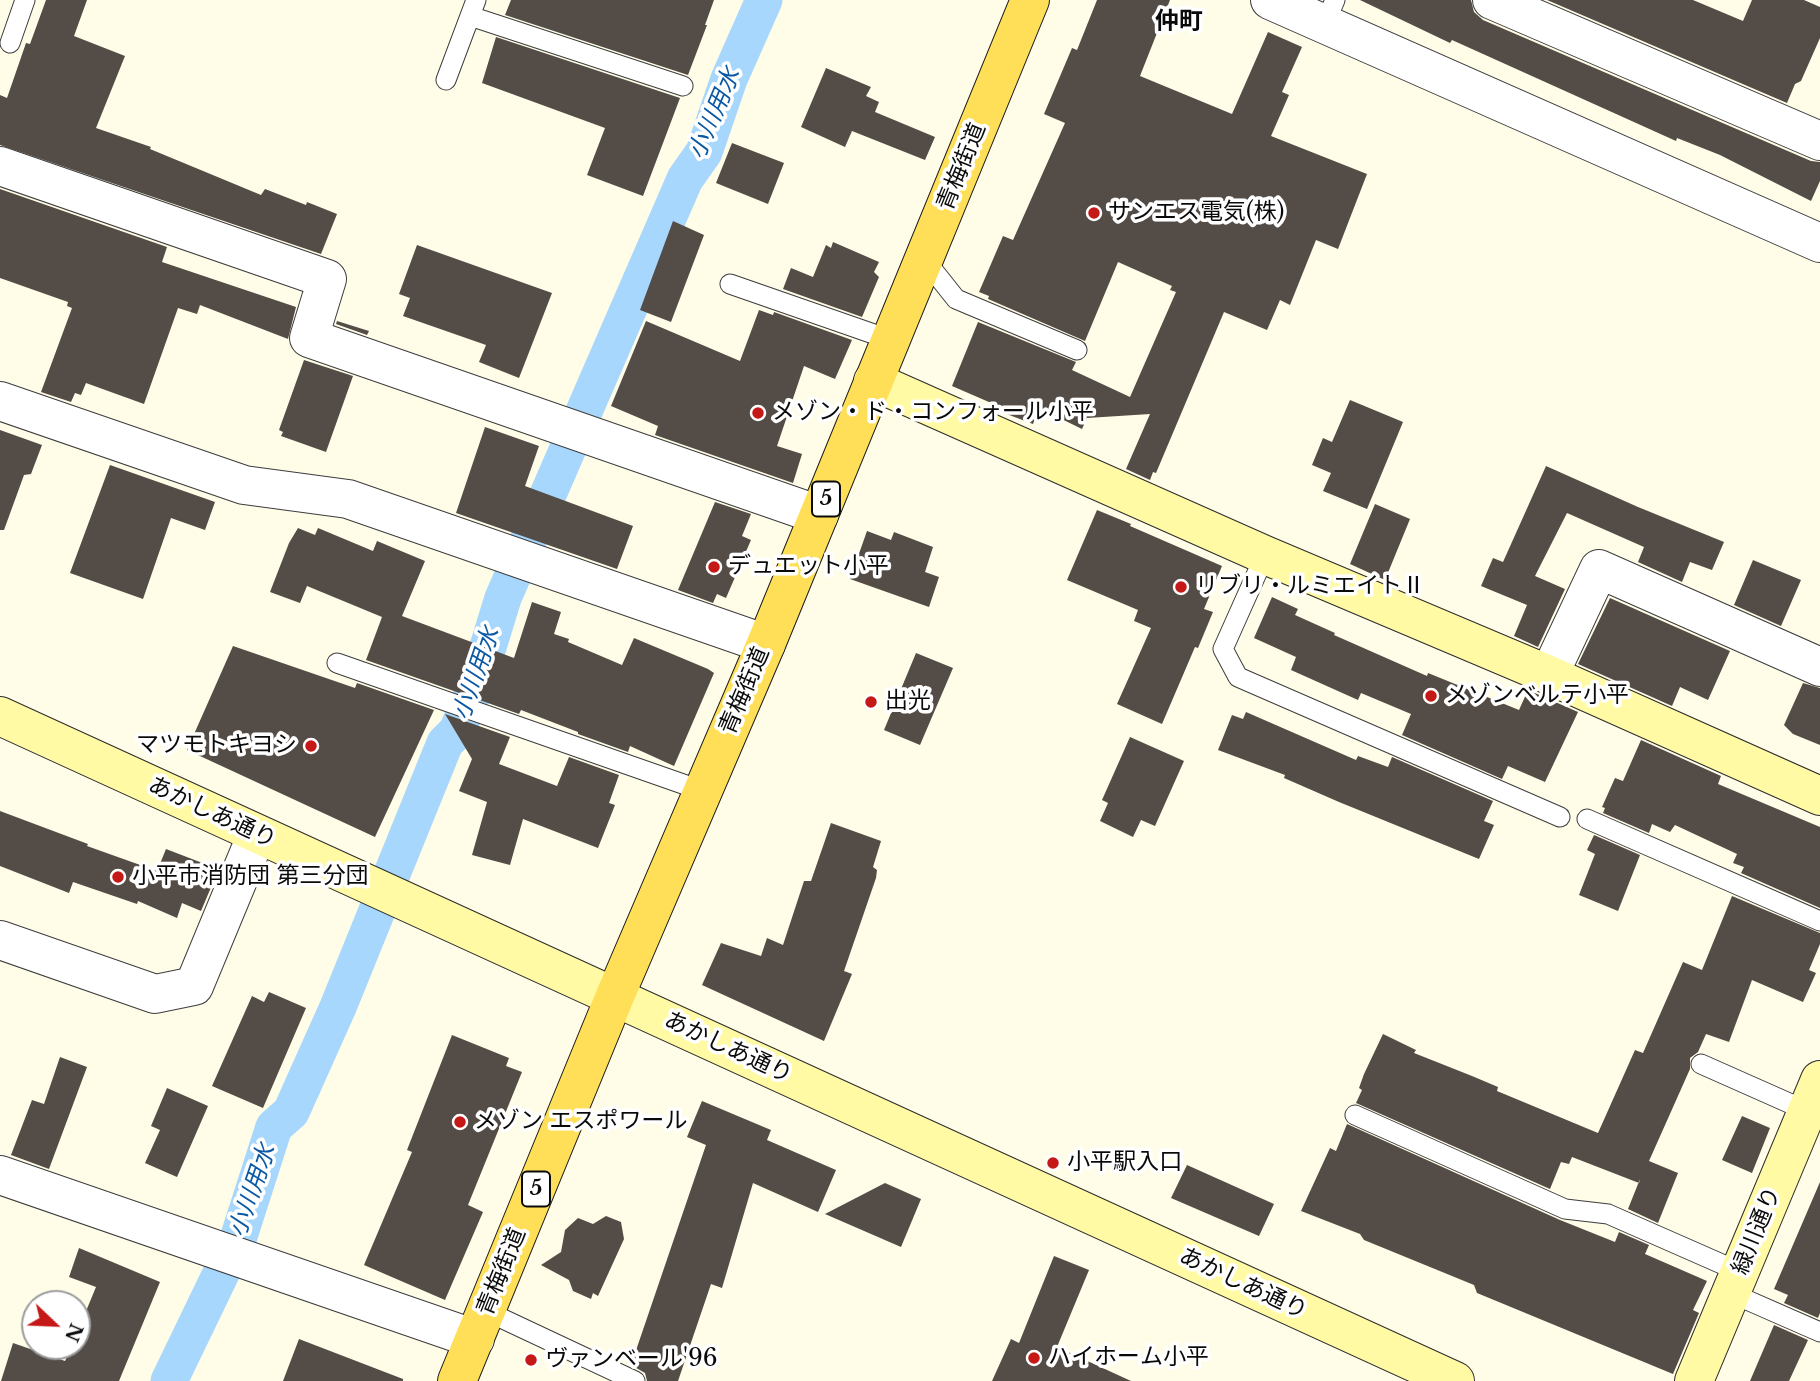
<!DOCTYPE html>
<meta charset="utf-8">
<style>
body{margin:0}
#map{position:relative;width:1820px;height:1381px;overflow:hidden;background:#fffce8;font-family:"Libre Baskerville",serif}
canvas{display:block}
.north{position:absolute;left:21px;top:1290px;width:70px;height:70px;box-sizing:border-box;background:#fff;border:2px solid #9d9d9d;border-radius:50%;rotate:113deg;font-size:19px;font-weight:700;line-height:28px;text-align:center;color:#0a0a0a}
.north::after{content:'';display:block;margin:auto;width:24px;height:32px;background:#c51918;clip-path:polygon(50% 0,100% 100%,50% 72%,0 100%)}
</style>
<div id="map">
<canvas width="1820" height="1381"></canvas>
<div class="north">N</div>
</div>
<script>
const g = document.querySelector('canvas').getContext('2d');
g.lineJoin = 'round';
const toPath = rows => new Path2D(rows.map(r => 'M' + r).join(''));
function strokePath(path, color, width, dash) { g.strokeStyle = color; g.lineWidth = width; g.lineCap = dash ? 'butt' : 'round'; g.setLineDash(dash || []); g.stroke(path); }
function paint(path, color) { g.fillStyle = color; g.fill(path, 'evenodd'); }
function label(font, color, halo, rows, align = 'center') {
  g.font = font + ' "Libre Baskerville","Noto Sans JP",serif'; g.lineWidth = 7; g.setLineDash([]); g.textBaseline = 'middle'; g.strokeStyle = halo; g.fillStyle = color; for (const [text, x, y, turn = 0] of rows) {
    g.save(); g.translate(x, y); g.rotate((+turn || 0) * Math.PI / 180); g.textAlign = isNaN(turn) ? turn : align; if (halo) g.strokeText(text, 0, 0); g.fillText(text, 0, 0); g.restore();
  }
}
const canal = toPath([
 [169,1381,239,1236,274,1127,291,1112,338,1007,445,743,457,731,477,683,503,598,685,179,704,152,729,79,764,0]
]);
const building = toPath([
 [46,0,87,0,74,36,125,56,96,128,151,147,150,149,261,195,265,189,306,205,307,202,337,214,321,254,0,145,0,95,7,98,26,43,30,44],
 [511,0,714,0,705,25,707,25,688,75,505,15],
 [1097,0,1170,0,1140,76,1232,114,1268,32,1302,47,1282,92,1289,95,1271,136,1367,174,1338,249,1316,240,1290,305,1280,300,1267,330,1224,312,1156,473,1153,472,1150,480,1126,469,1150,414,1087,418,1082,429,1039,408,1033,424,1004,413,1005,409,952,386,978,322,1076,362,1072,370,1130,397,1176,292,1170,290,1172,286,1118,262,1085,341,988,299,989,296,979,292,1003,236,1013,240,1065,123,1044,114,1072,48,1077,50],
 [1360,0,1471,0,1474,12,1483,20,1811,161,1820,162,1820,181,1811,201,1720,155,1677,138,1676,141,1452,40,1450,43],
 [1547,0,1693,0,1743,21,1752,0,1804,0,1820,7,1820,38,1801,81,1795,84,1787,103],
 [496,37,680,98,643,196,587,175,605,128,482,83],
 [826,68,871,87,866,96,879,102,875,112,935,137,925,160,852,131,845,147,801,127],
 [732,143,784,163,768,204,716,183],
 [0,189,167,247,162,262,296,307,288,339,200,305,197,314,178,308,144,404,86,383,81,395,75,393,71,402,41,392,72,308,67,306,68,302,0,278],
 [673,221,704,235,671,322,640,310],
 [833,242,879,262,874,272,879,277,862,317,783,289,791,268,813,277,826,245,831,248],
 [417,245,552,293,519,378,479,362,486,345,403,316,410,298,399,294],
 [759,310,773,315,774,312,852,340,835,379,804,366,777,446,802,454,793,483,655,435,658,426,611,406,646,321,740,361],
 [337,321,369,331,367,335,336,324],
 [304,360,353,376,326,452,281,436,283,432,279,430],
 [1350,400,1403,422,1367,509,1323,491,1331,473,1312,465,1323,438,1332,442],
 [485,427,539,446,525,486,633,526,617,569,456,513],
 [0,430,42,445,31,474,24,475,4,530,0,530],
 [110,465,215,502,205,530,171,518,143,599,70,573],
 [1546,466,1638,507,1724,542,1712,570,1690,562,1682,582,1638,562,1644,547,1567,513,1535,576,1565,589,1538,647,1514,636,1527,605,1481,586,1493,558,1503,562],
 [715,502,751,514,742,536,751,540,726,598,717,594,713,603,678,590],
 [1375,504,1410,519,1385,580,1350,564],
 [1097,510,1131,524,1130,526,1222,566,1204,609,1213,612,1198,648,1195,647,1162,724,1117,704,1151,628,1134,621,1138,610,1067,580],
 [298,528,315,535,318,528,373,551,377,541,425,561,402,616,514,658,532,602,561,612,554,634,569,639,568,642,622,665,634,638,708,669,714,673,674,766,630,746,628,752,578,734,578,732,521,710,519,714,366,660,382,617,307,586,300,603,270,592,289,543],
 [867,531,891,540,894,532,933,547,925,572,939,577,929,607,850,579],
 [1753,560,1801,580,1781,626,1734,605],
 [1272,597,1298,609,1295,615,1335,633,1334,635,1427,676,1428,673,1519,710,1528,690,1578,712,1545,782,1508,766,1502,779,1402,735,1411,714,1361,693,1358,700,1291,670,1296,657,1254,638],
 [1610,598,1730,651,1708,700,1680,687,1672,706,1578,664],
 [233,646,355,688,357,683,434,710,375,837,187,750],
 [916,653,953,668,920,745,884,730],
 [1803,683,1820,688,1820,745,1793,734,1784,725],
 [1246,712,1356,760,1358,756,1388,767,1392,757,1493,801,1484,821,1494,825,1479,859,1339,802,1284,778,1285,775,1218,750,1232,715,1243,719],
 [445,714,510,737,499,764,557,786,569,757,619,775,609,803,615,805,598,848,523,819,510,865,472,855,487,802,459,791,472,759],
 [1130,737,1184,761,1155,826,1141,820,1133,837,1100,821,1108,803,1102,800],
 [1641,740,1721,776,1718,784,1820,827,1820,908,1741,873,1744,867,1733,863,1737,854,1675,825,1670,832,1652,824,1649,833,1603,813,1605,808,1602,807,1615,778,1623,781],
 [0,811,88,844,87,846,157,871,166,849,205,864,212,885,201,911,182,903,177,918,138,901,137,904,73,882,69,893,0,866],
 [831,823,881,841,873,867,877,870,876,878,844,971,852,974,824,1041,702,985,721,943,761,956,767,938,783,945,804,881,811,881],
 [1594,835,1640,855,1618,911,1579,895,1595,854,1587,850],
 [1732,896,1820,933,1820,944,1809,970,1816,973,1803,1002,1752,980,1729,1042,1706,1034,1698,1052,1690,1058,1690,1069,1649,1161,1678,1173,1658,1223,1628,1209,1640,1179,1639,1183,1572,1157,1569,1164,1561,1162,1550,1189,1356,1103,1362,1090,1359,1088,1364,1074,1383,1034,1416,1050,1414,1053,1472,1076,1498,1087,1497,1091,1598,1133,1635,1050,1643,1053,1683,962,1702,970],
 [269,992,306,1008,263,1108,212,1086,252,996,264,1002],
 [452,1035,509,1058,506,1066,522,1072,468,1205,483,1212,445,1300,364,1265,412,1152,407,1150],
 [60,1057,87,1067,49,1169,11,1155,32,1100,44,1104],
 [167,1088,208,1106,177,1177,145,1163,160,1130,151,1126],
 [702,1101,771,1130,767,1140,836,1170,818,1212,753,1183,722,1288,711,1284,678,1381,647,1381,645,1373,631,1365,706,1145,687,1137],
 [1742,1116,1770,1128,1752,1173,1722,1160],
 [1347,1124,1560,1220,1615,1242,1619,1232,1649,1245,1645,1254,1707,1281,1693,1310,1699,1313,1673,1374,1477,1293,1474,1285,1364,1240,1360,1234,1301,1211,1330,1148,1336,1151],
 [1187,1165,1274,1204,1259,1236,1171,1198],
 [1820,1182,1820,1313,1818,1318,1784,1303,1788,1295,1774,1289],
 [885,1183,921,1199,901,1247,825,1214],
 [606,1216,621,1222,624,1239,598,1296,593,1293,591,1299,573,1291,569,1280,541,1265,561,1252,565,1230,578,1218,593,1224],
 [79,1248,160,1282,119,1381,1,1381,13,1343,65,1361,72,1346,77,1346,77,1333,96,1287,69,1277],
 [1054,1256,1089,1270,1057,1347,1131,1381,992,1381,1011,1339,1019,1343],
 [1774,1325,1808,1340,1789,1381,1750,1381],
 [299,1339,403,1379,403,1381,283,1381]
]);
const lane = toPath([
 [470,16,683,86],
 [1324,26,1335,0],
 [10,43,25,0],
 [446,80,476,0],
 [925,260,956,299,1077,350],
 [730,284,891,340],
 [1265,555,1223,649,1238,677,1560,817],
 [337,663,703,791],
 [1587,819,1820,921],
 [1701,1064,1807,1111],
 [1355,1115,1565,1209,1608,1214,1740,1272],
 [1731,1293,1820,1332],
 [486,1311,635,1381]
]);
const street = toPath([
 [1270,0,1820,243],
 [1492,0,1820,141],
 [0,166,327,279,309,338,819,515],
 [0,401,244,485,348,499,766,644],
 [1549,675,1599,569,1820,667],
 [0,940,155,994,194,986,257,834],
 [0,1175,475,1339]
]);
const secondary = toPath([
 [873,381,1265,555,1549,675,1820,796],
 [0,716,1455,1381],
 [1694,1381,1820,1080]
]);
const primary = toPath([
 [457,1381,615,996,766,644,1030,0]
]);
const markers = [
 [1094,213,7,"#c51918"],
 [758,413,7,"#c51918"],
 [714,567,7,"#c51918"],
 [1181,587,7,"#c51918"],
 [1431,696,7,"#c51918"],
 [871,702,7,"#c51918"],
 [311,746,7,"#c51918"],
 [118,877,7,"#c51918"],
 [460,1122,7,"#c51918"],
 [1053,1163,7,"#c51918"],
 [1034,1358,7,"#c51918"],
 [531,1360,7,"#c51918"]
];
const shields = [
 [826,499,28],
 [536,1189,28]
];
const shieldNames = [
 ["5",826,499],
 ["5",536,1189]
];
const streetNames = [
 ["青梅街道",962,167,-68],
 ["青梅街道",745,691,-67],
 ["あかしあ通り",212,813,25],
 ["あかしあ通り",728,1048,25],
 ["緑川通り",1757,1231,-68],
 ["青梅街道",502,1272,-68],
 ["あかしあ通り",1243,1284,25]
];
const poiNames = [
 ["サンエス電気(株)",1108,213],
 ["メゾン・ド・コンフォール小平",772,413],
 ["デュエット小平",728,567],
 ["リブリ・ルミエイトⅡ",1195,587],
 ["メゾンベルテ小平",1445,696],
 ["出光",885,702],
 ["マツモトキヨシ",297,746,"right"],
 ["小平市消防団 第三分団",132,877],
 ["メゾン エスポワール",474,1122],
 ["小平駅入口",1067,1163],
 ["ハイホーム小平",1048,1358],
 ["ヴァンベール'96",545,1360]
];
const neighbourhoodNames = [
 ["仲町",1179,22]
];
const waterNames = [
 ["小川用水",715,114,-67],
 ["小川用水",477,674,-71],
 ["小川用水",253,1191,-71]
];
strokePath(canal, '#a7d7fc', 37);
paint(building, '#544c46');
strokePath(lane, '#3d3d3d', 21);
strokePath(street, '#3d3d3d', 40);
strokePath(secondary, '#2c2c2c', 40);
strokePath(primary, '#1b1b1b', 40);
strokePath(lane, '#fff', 19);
strokePath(street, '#fff', 38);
strokePath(secondary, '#fffaa3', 38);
strokePath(primary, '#ffdf58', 38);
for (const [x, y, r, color] of markers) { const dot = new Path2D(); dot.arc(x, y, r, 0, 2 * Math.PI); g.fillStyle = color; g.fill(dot); strokePath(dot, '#fff', 2.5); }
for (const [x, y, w] of shields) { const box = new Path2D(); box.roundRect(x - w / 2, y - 17.5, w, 35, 5); g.fillStyle = '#fff'; g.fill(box); strokePath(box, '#0a0a0a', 2); }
label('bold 21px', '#0a0a0a', null, shieldNames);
label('23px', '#0a0a0a', '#fff', streetNames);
label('23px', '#0a0a0a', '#fff', poiNames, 'left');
label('bold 24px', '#0a0a0a', '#fff', neighbourhoodNames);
label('italic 24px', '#0b59a5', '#fff', waterNames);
</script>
